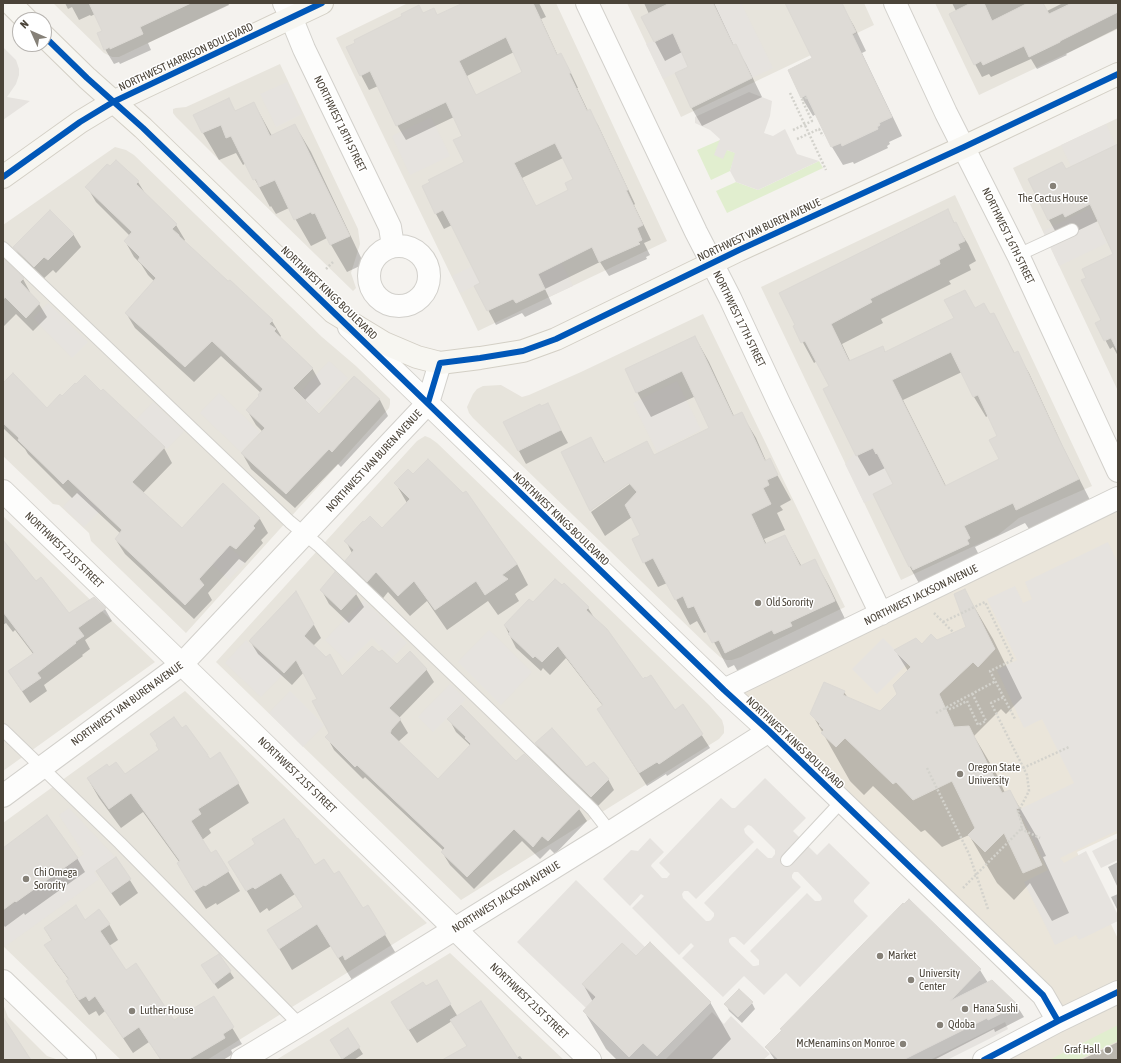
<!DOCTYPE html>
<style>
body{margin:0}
#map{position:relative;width:1121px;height:1063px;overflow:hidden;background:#f4f2ee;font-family:"Asap Condensed",sans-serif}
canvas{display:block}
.frame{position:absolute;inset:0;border:4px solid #4b4439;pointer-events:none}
.north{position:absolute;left:12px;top:12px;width:40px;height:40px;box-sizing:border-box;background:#fff;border:1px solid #b7b4b0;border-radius:50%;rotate:315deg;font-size:11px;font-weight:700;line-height:16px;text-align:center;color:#4b4439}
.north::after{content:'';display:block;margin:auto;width:14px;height:18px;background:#868178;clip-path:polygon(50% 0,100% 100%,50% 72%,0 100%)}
</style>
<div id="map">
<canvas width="1121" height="1063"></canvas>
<div class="frame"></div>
<div class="north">N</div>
</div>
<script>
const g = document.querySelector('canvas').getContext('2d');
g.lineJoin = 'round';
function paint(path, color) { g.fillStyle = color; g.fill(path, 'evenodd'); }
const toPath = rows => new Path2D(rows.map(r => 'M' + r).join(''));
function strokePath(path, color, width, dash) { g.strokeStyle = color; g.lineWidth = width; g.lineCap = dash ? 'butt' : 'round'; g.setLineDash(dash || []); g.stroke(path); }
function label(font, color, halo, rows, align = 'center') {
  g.font = font + ' "Asap Condensed",sans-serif'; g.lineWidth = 3; g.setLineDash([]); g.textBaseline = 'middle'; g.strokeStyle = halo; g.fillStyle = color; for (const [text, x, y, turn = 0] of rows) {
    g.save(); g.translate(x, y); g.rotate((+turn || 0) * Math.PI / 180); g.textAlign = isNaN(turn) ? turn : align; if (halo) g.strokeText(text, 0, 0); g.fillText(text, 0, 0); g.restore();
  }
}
const residential = toPath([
 [53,3,232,3,119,57,112,57,104,53],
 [408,3,556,3,667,241,478,331,336,38],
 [627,3,864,3,874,25,681,117],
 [935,3,1118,3,1118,29,979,95],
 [280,64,358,229,360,244,351,273,356,288,353,291,239,180,176,117,173,113,173,109,176,108,186,107],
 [1118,118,1118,391,1013,168],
 [115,147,126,150,134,155,322,337,356,366,390,399,390,404,389,408,186,633,91,541,89,533,59,505,53,504,3,456,3,225],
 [955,195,1092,486,1019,518,998,535,901,580,761,287],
 [703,314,845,607,741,657,732,660,726,660,720,657,710,648,473,418,469,413,467,407,473,394,477,389,483,386,501,385,522,397,529,395,581,372],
 [425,436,430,438,437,443,709,705,722,720,724,727,724,733,719,739,461,900,216,662,417,441],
 [3,516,155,662,3,771],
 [185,691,427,923,207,1060,121,1060,3,946,3,823],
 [450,953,564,1060,276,1060],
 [3,1004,8,1017,47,1056,59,1060,3,1060]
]);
const education = toPath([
 [1118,510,1118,833,1077,852,1118,939,1118,1060,998,1060,1058,1021,726,696]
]);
const green = toPath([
 [720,140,727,150,736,153,730,171,711,180,697,150],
 [819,161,823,168,727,213,716,191,736,182,758,190],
 [1118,1025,1118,1041,1078,1060,1049,1060]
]);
const parking = toPath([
 [713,3,741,3,773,68,752,78,736,44,663,79,646,44,653,41,654,42,673,33,675,37,679,35,724,26],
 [3,47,16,60,19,69,19,75,16,84,7,97,30,101,3,120],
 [287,82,302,114,276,127,260,94],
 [749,92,772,101,770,116,764,133,773,136,785,129,797,154,819,161,758,190,736,182,730,171,735,153,727,150,723,159,714,155,720,139,710,130,695,123,695,117],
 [431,117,450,156,410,175,392,136],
 [1106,124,1116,145,1071,166,1061,145],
 [1090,208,1107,243,1059,266,1043,231],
 [546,230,573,286,549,297,530,259,460,293,452,276],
 [48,303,88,342,72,358,33,318],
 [329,361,348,378,303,427,284,410],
 [677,381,701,430,657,452,633,403],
 [219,393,260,432,241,452,200,413],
 [153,402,184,431,167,449,136,420],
 [873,448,876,453,880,452,894,478,890,480,893,484,873,494,875,498,864,503,845,464,855,453,857,456],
 [80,489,101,510,84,527,63,507],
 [211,530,246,562,229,580,194,548],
 [1108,542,1118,564,1118,830,1060,858,1064,863,1086,851,1118,915,1118,921,1079,940,1076,935,1055,945,1024,882,1048,870,1018,810,1074,783,1042,719,1024,728,1004,685,997,670,1017,660,987,599,1015,586,1023,603,1032,599,1025,582],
 [364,600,407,643,392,658,372,638,348,662,325,640],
 [489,630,532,672,501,705,458,662],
 [883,638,908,663,877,694,852,669],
 [246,640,282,675,261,697,225,663],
 [450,684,466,699,433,732,418,717],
 [290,691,324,725,303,747,269,713],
 [765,778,806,818,793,831,817,855,829,843,870,883,854,900,854,902,868,916,800,987,786,973,764,995,744,976,723,997,682,958,694,946,691,943,679,955,632,908,644,896,641,894,630,906,603,879,631,850,638,851,650,838,664,852,652,864,651,866,662,878,667,878,670,874,659,863,721,798,732,808,735,808],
 [748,825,751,826,775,850,775,854,772,858,768,858,757,848,704,903,714,913,714,916,711,920,709,921,706,921,683,898,682,894,684,891,688,891,696,899,754,842,745,833,744,829],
 [794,872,798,872,821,896,822,899,820,901,815,901,807,893,750,951,759,960,759,965,755,966,753,966,731,945,729,942,729,939,732,937,735,937,744,945,788,900,801,887,792,878,792,875],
 [69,808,115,857,94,872,99,879,3,948,3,911,84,854,59,815],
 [1118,838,1118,860,1101,868,1092,851],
 [576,880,645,947,586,1008,517,942],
 [712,1012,724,1024,731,1016,770,1054,763,1060,665,1060],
 [1005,1022,1008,1029,989,1039,947,1060,930,1060]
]);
const shadow = toPath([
 [65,3,228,3,229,5,148,43,151,50,120,64,119,62,114,64,105,49,103,31,95,14,91,16,90,15,79,20,72,7,68,9],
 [466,3,539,3,546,17,541,19,558,56,561,55,569,69,578,88,577,88,588,111,589,111,598,125,635,204,634,205,651,240,644,243,650,255,646,257,647,259,609,276,600,262,545,289,552,304,525,317,522,313,496,325,476,287,482,284,452,225,444,229,436,214,423,187,465,163,464,137,454,117,406,140,397,125,378,86,369,90,361,75,423,14,438,16],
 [514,52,523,73,476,96,467,76],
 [563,158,574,180,570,191,536,207,522,178],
 [644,3,714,3,734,46,735,45,746,64,762,97,702,126,691,107,689,68,682,52,665,61,655,42,643,17,649,14],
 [788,3,840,3,843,7,854,26,866,51,862,53,902,136,889,142,890,144,887,146,888,148,854,164,853,162,843,165,832,147,816,114,813,116,802,98,789,70,813,59],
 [952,3,1043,3,1047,11,1063,3,1118,3,1118,28,1066,54,1067,55,1037,69,1031,59,991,77,989,74,982,77,975,64,956,11],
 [254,103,272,136,295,125,311,152,364,264,347,272,327,238,311,246,289,208,276,214,271,206,270,207,246,163,243,165,236,153,219,160,203,133,195,115,235,111],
 [1118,145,1118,260,1098,221,1075,232,1058,236,1049,220,1029,179,1066,170],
 [138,182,146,195,176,225,185,240,183,242,228,283,230,281,272,321,281,336,279,338,312,368,321,384,304,401,319,416,354,377,380,400,388,416,341,467,338,464,295,508,251,469,242,453,263,432,256,425,247,410,260,397,261,393,221,356,194,382,135,328,126,313,154,281,148,275,141,264,134,257,125,241,130,236,96,202,87,187],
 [947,211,968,244,976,261,969,265,971,270,949,281,951,284,881,319,883,323,842,344,850,361,882,347,886,353,975,309,990,315,994,314,1015,354,1017,353,1029,373,1063,447,1090,500,1029,529,1025,523,975,547,981,559,921,587,910,567,874,494,894,485,885,468,869,476,857,455,830,387,817,361,814,363,794,326],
 [962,372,974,397,986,417,989,415,999,436,1000,460,946,486,903,400],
 [73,234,81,247,56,273,53,270,42,280,22,261,15,248],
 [3,260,23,279,30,292,29,293,39,304,47,317,33,331,16,314,3,327],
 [1118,274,1118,356,1113,347,1110,349,1097,324,1103,320],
 [695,337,709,362,734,416,741,413,756,438,766,461,769,460,791,500,780,506,783,510,777,513,785,530,764,539,767,545,785,536,802,567,815,561,829,586,849,627,741,677,734,665,728,668,708,631,704,633,697,621,690,625,667,583,658,587,644,562,641,536,632,517,605,536,591,512,634,481,632,480,591,510,591,439,605,463,654,456,711,428,696,396,651,417,637,392],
 [12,374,47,409,164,448,172,463,143,493,182,529,260,519,268,533,261,540,263,543,245,563,239,559,208,593,212,600,194,619,125,554,116,540,121,534,77,493,72,498,28,454,25,449,3,428,3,383],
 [547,404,568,443,526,464,519,451,541,407],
 [413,476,517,564,528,585,515,594,519,601,498,615,488,601,447,630,427,601,410,616,388,592,380,602,358,581,346,561,352,553,346,541,382,529,407,503,396,484],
 [3,549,68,615,105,609,112,621,85,640,90,649,82,655,83,656,44,685,47,691,30,703,17,684,9,672,34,655,15,630,13,632,6,623,3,625],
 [322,591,356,594,364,607,349,623,329,604],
 [965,591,993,639,1022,698,1006,714,1001,709,974,736,997,775,1005,793,1010,791,1038,839,1046,856,1043,857,1069,913,1052,921,1030,883,1014,900,997,883,969,835,942,847,925,830,921,832,873,786,864,795,850,781,812,714,844,692,848,698,880,712,898,694,908,671,895,650,937,641,967,628],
 [533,603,588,608,595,619,642,680,675,711,683,706,710,748,667,776,666,774,647,786,606,722,603,706,566,658,550,675,543,668,541,671,516,648,505,626],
 [303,605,321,638,313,646,343,678,397,665,426,669,434,682,399,718,408,733,398,742,438,781,471,746,456,732,449,719,516,762,579,809,587,821,555,854,550,849,540,859,522,841,474,889,450,865,442,852,444,851,365,777,363,779,334,750,327,737,331,734,318,699,304,672,292,685,258,654,250,641],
 [186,727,210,760,238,783,249,803,209,829,211,833,202,840,211,854,216,851,240,891,217,905,216,903,206,909,189,883,180,863,143,812,121,828,99,798,88,779,124,775,160,750,181,729],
 [536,744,608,779,614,790,597,807,542,754],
 [3,849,77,858,85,872,25,915,24,913,5,927,3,924],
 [116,858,138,893,120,906,105,884],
 [1118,862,1118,888,1108,867],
 [230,863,315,866,334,875,362,909,368,906,398,957,352,980,331,946,292,970,268,930,304,908,295,894,269,911,267,908,260,913],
 [1118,894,1118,911,1111,897],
 [909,900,980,970,988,983,992,981,1017,1006,1024,1017,995,1032,994,1029,934,1060,775,1060,766,1047],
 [85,921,109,924,118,940,109,946,126,971,173,1021,214,998,242,1044,231,1050,233,1054,223,1060,161,1060,149,1042,133,1053,105,1011,99,1016,96,1011,89,1015,76,997,67,981,69,980,55,961,46,945,52,941,45,929],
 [219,955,234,978,218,989,206,972],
 [636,957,710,1002,731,1039,711,1060,617,1060,606,1049,584,1011,593,1002,583,984],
 [426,988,450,1004,458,1017,516,1058,520,1056,523,1060,466,1060,468,1047,452,1021,417,1043,400,1016],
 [752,1003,755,1009,742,1023,729,1011,726,1004],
 [347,1029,363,1054,354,1060,344,1060,335,1046],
 [1118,1042,1118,1060,1081,1060]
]);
const building = toPath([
 [89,3,191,3,140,27,143,34,110,49,110,47,104,50,97,33,102,31,89,3],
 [463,3,533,3,557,55,561,53,571,73,569,73,587,111,590,109,628,190,626,190,643,225,637,228,642,240,638,242,640,244,599,262,592,247,538,274,545,289,516,303,513,299,487,311,474,286,480,283,451,225,443,210,435,214,422,186,430,182,428,180,464,162,453,140,462,136,446,102,396,126,370,71,360,76,346,47,355,43,354,40,402,16,401,14,419,5,423,13,434,8,437,15,463,3],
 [506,37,522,72,476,95,459,61,506,37],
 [555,143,573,179,565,183,568,190,536,206,514,163,555,143],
 [670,3,713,3,733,45,736,44,752,78,691,108,675,73,688,67,673,33,654,42,641,17,670,3],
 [785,3,842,3,856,32,852,34,892,117,879,123,880,125,877,127,878,129,842,146,841,143,831,147,806,95,801,98,788,70,812,58,785,3],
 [971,3,984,3,992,21,1028,3,1043,3,1049,14,1072,3,1118,3,1118,12,1060,41,1060,42,1029,57,1024,46,983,65,981,61,974,65,949,14,971,3],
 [229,98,235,111,254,102,270,136,295,124,350,236,330,245,315,213,312,214,311,212,294,220,275,180,259,187,256,179,253,180,231,136,226,138,221,125,202,133,193,115,229,98],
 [1118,144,1118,352,1111,338,1104,341,1095,323,1101,320,1081,280,1086,278,1082,269,1113,254,1090,204,1065,217,1063,213,1048,220,1028,179,1062,162,1066,169,1118,144],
 [116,160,139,181,136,184,177,224,172,229,179,235,179,236,228,281,230,280,273,320,269,324,276,329,274,331,313,368,293,388,319,414,354,376,380,399,332,452,329,449,286,494,241,453,265,428,246,410,259,396,258,395,263,389,212,341,185,367,125,313,156,278,138,260,140,257,124,241,132,232,85,187,107,164,110,166,116,160],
 [948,209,954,223,956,222,965,241,958,244,960,249,939,260,940,264,870,299,872,302,831,324,849,361,883,346,885,352,954,318,944,300,965,290,975,308,984,303,990,314,994,313,1014,353,1018,351,1056,433,1079,479,1016,510,1013,503,964,526,970,538,967,540,969,544,913,570,911,566,909,567,873,494,893,484,877,453,876,454,873,448,856,456,823,389,829,386,805,341,801,343,793,326,795,325,779,293,948,209],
 [951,352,973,397,978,395,997,436,989,440,999,459,945,486,892,380,951,352],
 [50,210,74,234,48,260,44,257,34,267,13,247,50,210],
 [3,258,24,278,20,282,40,303,26,318,5,297,3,300,3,258],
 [695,336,733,416,742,412,765,461,770,458,778,475,767,480,769,485,763,488,771,504,751,514,765,544,785,535,800,566,815,559,835,601,790,622,792,626,774,634,772,630,725,653,719,640,712,643,694,606,688,608,683,596,675,600,653,558,643,563,632,539,640,535,625,505,637,492,629,483,590,511,561,452,591,437,604,463,647,441,654,455,709,428,682,371,636,393,625,369,695,336],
 [13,373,47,408,60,394,62,396,75,383,76,384,85,375,101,391,103,389,165,447,132,482,182,528,223,483,260,518,253,526,255,528,236,549,230,545,199,579,204,585,185,605,115,539,122,530,68,479,63,484,18,440,19,438,3,423,3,383,13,373],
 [548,403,561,430,518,451,503,422,540,404,541,406,548,403],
 [428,459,463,493,466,491,517,564,502,575,508,579,485,595,476,581,435,610,414,581,398,596,376,572,367,582,345,561,354,550,344,541,363,521,364,522,370,516,382,528,410,499,394,483,408,469,413,474,428,459],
 [3,540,36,581,41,577,69,613,94,597,106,608,78,628,84,636,75,642,76,643,37,673,41,678,22,691,8,671,34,653,3,612,3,540],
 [335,572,357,593,341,610,320,590,335,572],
 [555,579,562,585,564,583,589,607,586,610,607,629,643,679,645,677,646,678,651,675,675,710,683,704,703,734,659,764,657,762,639,773,597,709,603,705,558,646,542,662,535,656,533,658,508,634,510,632,504,625,529,599,533,602,555,579],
 [965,589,995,649,978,667,973,662,939,694,954,727,969,726,1002,793,1010,790,1019,808,1016,809,1042,865,1023,873,1004,833,985,852,968,835,975,828,952,781,913,800,896,782,893,784,845,738,836,747,821,733,824,730,819,725,820,724,810,714,824,682,845,691,843,695,880,711,897,694,893,685,911,667,894,650,916,638,922,644,931,634,937,640,966,627,954,594,965,589],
 [296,591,314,624,304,636,326,657,330,654,342,676,372,646,379,652,382,650,397,664,410,651,427,669,389,708,401,719,391,730,391,731,390,733,438,779,471,744,465,738,466,737,447,719,461,705,516,761,524,754,580,808,548,841,542,836,533,847,514,829,467,877,441,852,445,848,357,765,355,767,325,737,329,733,312,701,317,699,296,660,284,673,249,641,296,591],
 [174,717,182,728,186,725,208,755,207,757,208,756,210,759,220,752,239,783,198,809,201,814,191,821,211,853,216,850,229,871,205,886,204,885,194,891,177,863,180,861,131,793,109,809,87,778,107,764,109,767,116,762,125,774,159,750,156,745,157,744,150,734,174,717],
 [552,728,581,760,586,767,594,762,609,779,591,797,535,743,552,728],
 [47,815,78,858,16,902,15,901,3,910,3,848,47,815],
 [284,819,297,839,298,838,315,865,324,859,334,874,339,871,363,908,368,905,386,934,345,960,343,955,338,958,317,924,279,949,267,930,303,907,281,873,255,889,253,887,246,891,228,862,255,844,252,839,284,819],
 [116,857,131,879,111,893,96,871,116,857],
 [909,899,981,969,950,1001,992,980,1018,1005,988,1020,987,1018,903,1060,779,1060,765,1047,782,1030,780,1029,903,903,904,904,909,899],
 [76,905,85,920,99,909,110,924,100,931,126,970,136,963,174,1020,214,996,234,1027,223,1034,225,1038,188,1060,161,1060,139,1027,123,1038,95,996,89,1001,86,996,79,1000,66,981,69,979,44,945,52,940,44,928,76,905],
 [650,942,711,1002,657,1056,643,1043,629,1057,583,1011,596,997,582,984,622,943,636,956,650,942],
 [219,954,231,971,214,984,201,965,219,954],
 [437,980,451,1004,408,1030,391,1002,423,982,426,986,437,980],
 [739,989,753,1002,738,1017,724,1004,739,989],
 [481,1001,519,1060,442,1060,467,1046,450,1020,481,1001],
 [3,1017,31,1060,3,1060,3,1017],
 [348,1028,360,1047,342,1059,330,1040,348,1028]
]);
const path = toPath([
 [790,93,826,170],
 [793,130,812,121,802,100,806,98,805,96],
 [797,139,819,129,823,136],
 [326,269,333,262],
 [934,613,953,632],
 [943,622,985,602,1013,660,990,671,1015,719],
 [945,708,951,709,967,701,978,725,986,721,972,693],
 [936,713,996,681],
 [927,768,969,854,988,909],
 [1023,768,1069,747],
 [1021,829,1040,838],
 [963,888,1021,829,1022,824,1018,812,1029,791,1027,775,991,703,1004,697]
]);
const service = toPath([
 [3,248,290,522,318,545,490,710,593,810,610,832],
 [1018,255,1072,230],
 [3,730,120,843,300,1025],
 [787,860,842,801]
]);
const minor = toPath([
 [284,3,291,17,304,49,390,227,393,246],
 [587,3,696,232,730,298,779,403,881,614],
 [895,3,946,113,1018,255,1118,471],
 '369 276a30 30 0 1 1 60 0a30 30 0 1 1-60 0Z',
 [3,491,590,1060],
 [724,690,1118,498],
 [3,796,182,664,428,403],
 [3,981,85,1060],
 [242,1060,300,1025,603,837,769,731]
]);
const tertiary = toPath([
 [349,327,724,690,769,731,1043,995,1058,1021],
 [428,403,440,363],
 [984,1060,1058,1021,1118,992]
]);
const secondary = toPath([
 [10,3,27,20],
 [44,36,87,78,143,128,333,312,384,343,417,357,440,363,480,358,523,351,556,339,739,250,964,147,1118,74],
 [3,177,80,122,113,102,322,3]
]);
const cycleway = toPath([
 [44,36,87,78,143,128,724,690,769,731,1043,995,1058,1021],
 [3,177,80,122,113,102,322,3],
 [428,403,440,363,480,358,523,351,556,339,739,250,964,147,1118,74],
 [984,1060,1058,1021,1118,992]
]);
const markers = [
 [1053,186,4,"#868178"],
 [758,603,4,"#868178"],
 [960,774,4,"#868178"],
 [26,879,4,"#868178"],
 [880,956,4,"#868178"],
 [911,980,4,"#868178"],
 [965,1009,4,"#868178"],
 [132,1011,4,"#868178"],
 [940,1025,4,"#868178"],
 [903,1044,4,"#868178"],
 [1108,1050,4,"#868178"]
];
const streetNames = [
 ["NORTHWEST HARRISON BOULEVARD",186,57,-25],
 ["NORTHWEST 18TH STREET",340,124,64],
 ["NORTHWEST VAN BUREN AVENUE",759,230,-25],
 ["NORTHWEST 16TH STREET",1008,236,64],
 ["NORTHWEST KINGS BOULEVARD",329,293,44],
 ["NORTHWEST 17TH STREET",739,319,64],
 ["NORTHWEST VAN BUREN AVENUE",374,461,-47],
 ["NORTHWEST KINGS BOULEVARD",561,519,44],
 ["NORTHWEST 21ST STREET",64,550,44],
 ["NORTHWEST JACKSON AVENUE",921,595,-26],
 ["NORTHWEST VAN BUREN AVENUE",127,704,-36],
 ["NORTHWEST KINGS BOULEVARD",795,743,43],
 ["NORTHWEST 21ST STREET",297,775,44],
 ["NORTHWEST JACKSON AVENUE",506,897,-32],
 ["NORTHWEST 21ST STREET",529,1001,44]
];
const poiNames = [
 ["The Cactus House",1053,199,"center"],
 ["Old Sorority",766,603],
 ["Oregon State",968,768],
 ["University",968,781],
 ["Chi Omega",34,873],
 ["Sorority",34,886],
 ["Market",888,956],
 ["University",919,974],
 ["Center",919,987],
 ["Hana Sushi",973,1009],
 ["Luther House",140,1011],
 ["Qdoba",948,1025],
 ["McMenamins on Monroe",895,1044,"right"],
 ["Graf Hall",1100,1050,"right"]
];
paint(residential, '#e7e4dc');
paint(education, '#eae5da');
paint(green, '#e1eecf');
paint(parking, '#e6e3df');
paint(shadow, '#0003');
paint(building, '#dedbd6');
strokePath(building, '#dcd9d4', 1);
strokePath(service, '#d2d0cb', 14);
strokePath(minor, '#d2d0cb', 24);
strokePath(tertiary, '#d2d0cb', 24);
strokePath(secondary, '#d3cfc5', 24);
strokePath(path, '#d3d2cc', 2.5, [2, 2]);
strokePath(service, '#fdfdfc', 12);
strokePath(minor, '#fdfdfc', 22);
strokePath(tertiary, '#fdfdfc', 22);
strokePath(secondary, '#f7f6f1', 22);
strokePath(cycleway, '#0057b8', 6);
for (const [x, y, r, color] of markers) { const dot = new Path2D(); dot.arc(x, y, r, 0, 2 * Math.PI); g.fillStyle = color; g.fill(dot); strokePath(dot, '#fff', 1.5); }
label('11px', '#4b4439', '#fff', streetNames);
label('11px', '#4b4439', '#fff', poiNames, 'left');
</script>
